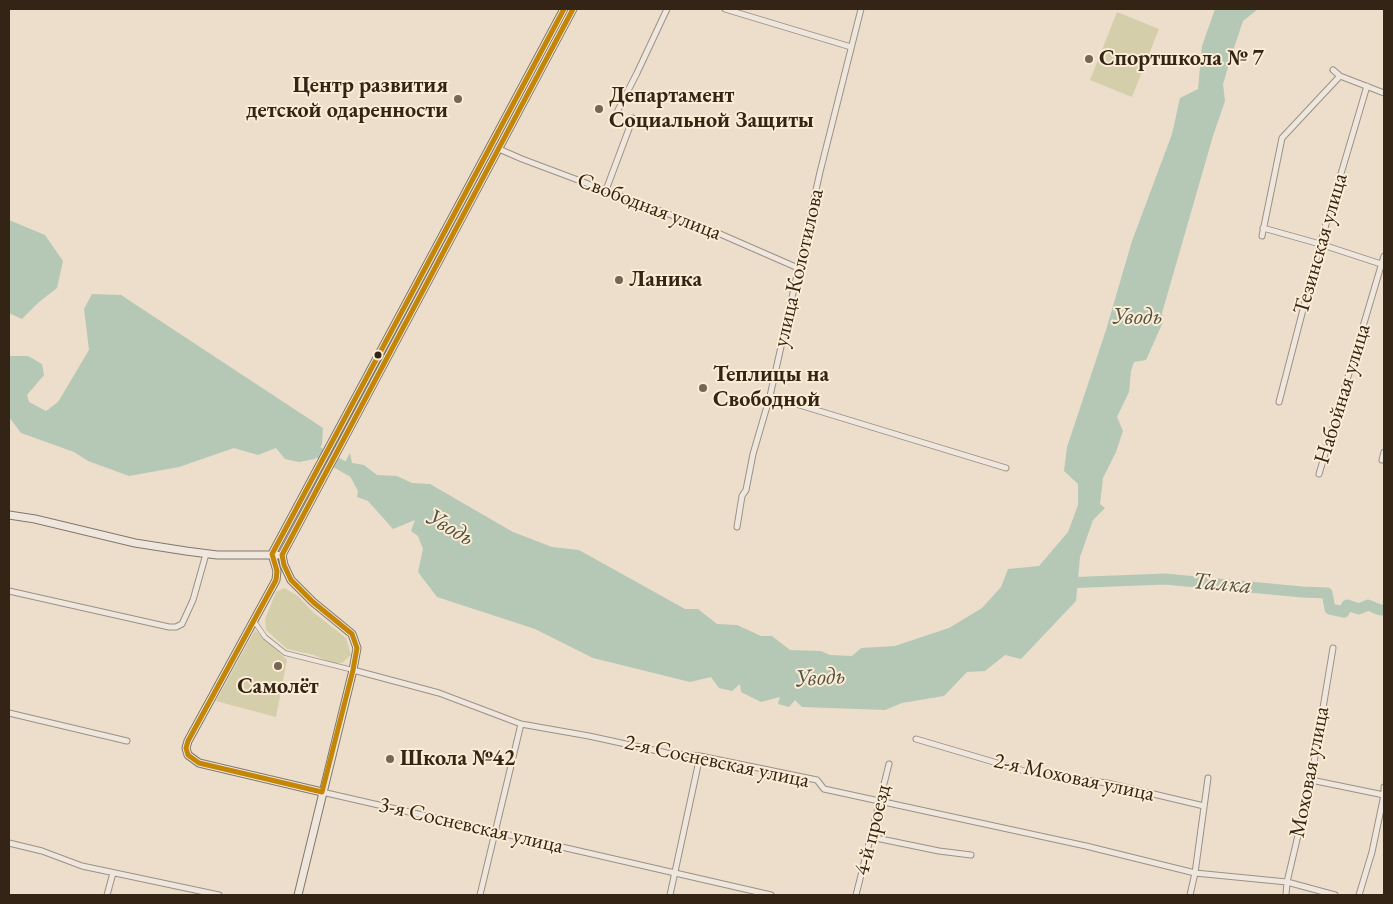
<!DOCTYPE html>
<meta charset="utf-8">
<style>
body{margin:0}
#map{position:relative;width:1393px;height:904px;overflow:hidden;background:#ecdecb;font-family:"EB Garamond",serif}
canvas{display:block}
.frame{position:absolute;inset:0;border:10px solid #332415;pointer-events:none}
</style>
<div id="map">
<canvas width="1393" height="904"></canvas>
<div class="frame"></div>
</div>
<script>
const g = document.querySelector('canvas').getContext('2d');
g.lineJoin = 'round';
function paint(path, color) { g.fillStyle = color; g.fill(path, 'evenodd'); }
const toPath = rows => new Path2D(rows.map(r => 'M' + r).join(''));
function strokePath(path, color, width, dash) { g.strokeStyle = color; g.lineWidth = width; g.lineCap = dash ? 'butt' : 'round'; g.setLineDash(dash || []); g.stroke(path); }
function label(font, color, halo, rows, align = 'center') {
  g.font = font + ' "EB Garamond",serif'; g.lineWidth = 4; g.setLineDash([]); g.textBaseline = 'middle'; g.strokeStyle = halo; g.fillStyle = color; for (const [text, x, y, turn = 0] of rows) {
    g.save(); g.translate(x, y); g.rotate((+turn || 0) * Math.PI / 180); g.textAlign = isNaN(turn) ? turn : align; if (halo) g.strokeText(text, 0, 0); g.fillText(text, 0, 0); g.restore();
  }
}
const green = toPath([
 [1117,12,1159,29,1132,97,1090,80],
 [284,588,298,596,313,612,346,638,351,655,342,663,332,663,314,655,287,649,266,630,265,619,276,592],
 [255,630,287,660,276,717,216,701]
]);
const water = toPath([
 [1215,9,1258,9,1243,21,1233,51,1223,84,1225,101,1213,136,1162,313,1163,322,1146,360,1134,362,1131,371,1129,392,1117,417,1123,431,1116,452,1103,478,1100,504,1105,508,1093,520,1080,557,1076,601,1021,659,1005,655,985,671,967,672,944,696,902,703,885,710,802,707,795,700,789,707,778,704,780,697,761,702,741,692,740,684,732,691,719,688,711,677,690,682,593,658,535,629,437,597,418,572,423,549,418,536,411,531,415,520,393,529,368,501,357,497,358,491,350,476,340,471,350,453,352,463,364,465,377,475,397,476,412,483,430,484,513,532,552,547,579,550,685,609,698,609,717,624,737,625,761,636,772,636,790,650,821,651,830,655,852,656,861,648,895,646,949,628,982,608,1001,587,1008,569,1039,566,1068,532,1078,505,1078,484,1064,471,1067,447,1106,330,1132,241,1172,134,1180,98,1198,89,1202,46],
 [9,220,45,235,63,261,57,288,39,302,22,319,9,313],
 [92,294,121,295,323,428,322,444,315,459,299,462,285,459,276,448,258,455,234,448,179,467,129,476,88,461,74,452,21,433,9,417,9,356,28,356,42,364,44,375,27,395,29,402,46,411,58,402,89,350,84,309]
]);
const river = toPath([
 [305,445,355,473],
 [1063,583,1165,579,1302,592,1327,593,1330,609,1344,612,1347,605,1359,609,1368,605,1380,610,1384,610]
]);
const pedestrian = toPath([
 [254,621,265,637,285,653,353,670]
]);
const minor = toPath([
 [725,9,851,47],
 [1333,70,1340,76,1384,93],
 [618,110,637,73,667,9],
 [499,149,522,159,711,230,798,268],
 [606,190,633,118],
 [1263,228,1320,244,1384,265],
 [1262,236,1282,138,1340,76],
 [770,396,1006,468],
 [1279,402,1319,248,1367,86],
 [1382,460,1384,452],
 [1319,474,1384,256],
 [737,527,742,496,746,490,753,454,770,396,820,172,861,9],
 [9,591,169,627,176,627,182,624,193,600,206,554],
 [353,670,439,693,521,724,589,736,667,753,700,756,817,780,824,789,1086,846,1195,873,1287,882,1335,895],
 [9,713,127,741],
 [916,739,1031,773,1107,783,1204,806],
 [1311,780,1384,795],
 [322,792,771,895],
 [871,837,939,851,971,855],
 [9,843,42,851,82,866,219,895],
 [107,895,113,873],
 [480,895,521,724],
 [670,895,700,756],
 [856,895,889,764],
 [1190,895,1195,873,1208,778],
 [1286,895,1287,882,1311,780,1333,648],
 [1359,895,1372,852,1384,795,1384,787]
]);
const secondary = toPath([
 [9,515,35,519,135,543,186,551,217,555,277,555],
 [272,554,564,9],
 [272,554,277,571,276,580,188,741,186,748,188,755,199,763,322,792],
 [282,555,573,9],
 [282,555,284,565,291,580,313,602,352,634,357,648,353,670,298,895]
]);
const bus1 = toPath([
 [564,9,272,554,277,571,276,580,188,741,186,748,188,755,199,763,322,792,353,670,357,648,352,634,313,602,291,580,284,565,282,555,573,9]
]);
const markers = [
 [1089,59,5,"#746555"],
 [458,99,5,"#746555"],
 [599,109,5,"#746555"],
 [619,280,5,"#746555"],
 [378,355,4.5,"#332415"],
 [703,388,5,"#746555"],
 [278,666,5,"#746555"],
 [390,759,5,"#746555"]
];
const poiNames = [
 ["Спортшкола № 7",1099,59],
 ["Центр развития",448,86,"right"],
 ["детской одаренности",448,111,"right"],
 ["Департамент",609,96],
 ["Социальной Защиты",609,121],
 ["Ланика",629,280],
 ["Теплицы на",713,375],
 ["Свободной",713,400],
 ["Самолёт",278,687,"center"],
 ["Школа №42",400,759]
];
const streetNames = [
 ["Свободная улица",649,207,21],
 ["Тезинская улица",1321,244,-74],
 ["улица Колотилова",799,268,-77],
 ["Набойная улица",1343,394,-73],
 ["2-я Сосневская улица",717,762,12],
 ["Моховая улица",1310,772,-79],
 ["2-я Моховая улица",1074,778,12],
 ["3-я Сосневская улица",471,826,13],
 ["4-й проезд",873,830,-76]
];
const waterNames = [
 ["Уводь",1137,317],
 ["Уводь",450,528,30],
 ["Талка",1222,584,5],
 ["Уводь",820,678,-4]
];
paint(green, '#d4cfaa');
paint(water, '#b5c8b6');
strokePath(river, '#b5c8b6', 11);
strokePath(pedestrian, '#9b9185', 5.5);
strokePath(minor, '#9b9185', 7);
strokePath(secondary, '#81786c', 9);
strokePath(pedestrian, '#efe7de', 4);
strokePath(minor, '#efe7de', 5);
strokePath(secondary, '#efe7de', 7);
strokePath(bus1, '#c68605', 5);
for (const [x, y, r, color] of markers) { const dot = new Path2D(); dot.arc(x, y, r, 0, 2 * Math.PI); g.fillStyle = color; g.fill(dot); strokePath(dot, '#fbecd5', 2); }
label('bold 22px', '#332415', '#fbecd5', poiNames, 'left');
label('22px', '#332415', '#fbecd5', streetNames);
label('italic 24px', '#535243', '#fbecd5', waterNames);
</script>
